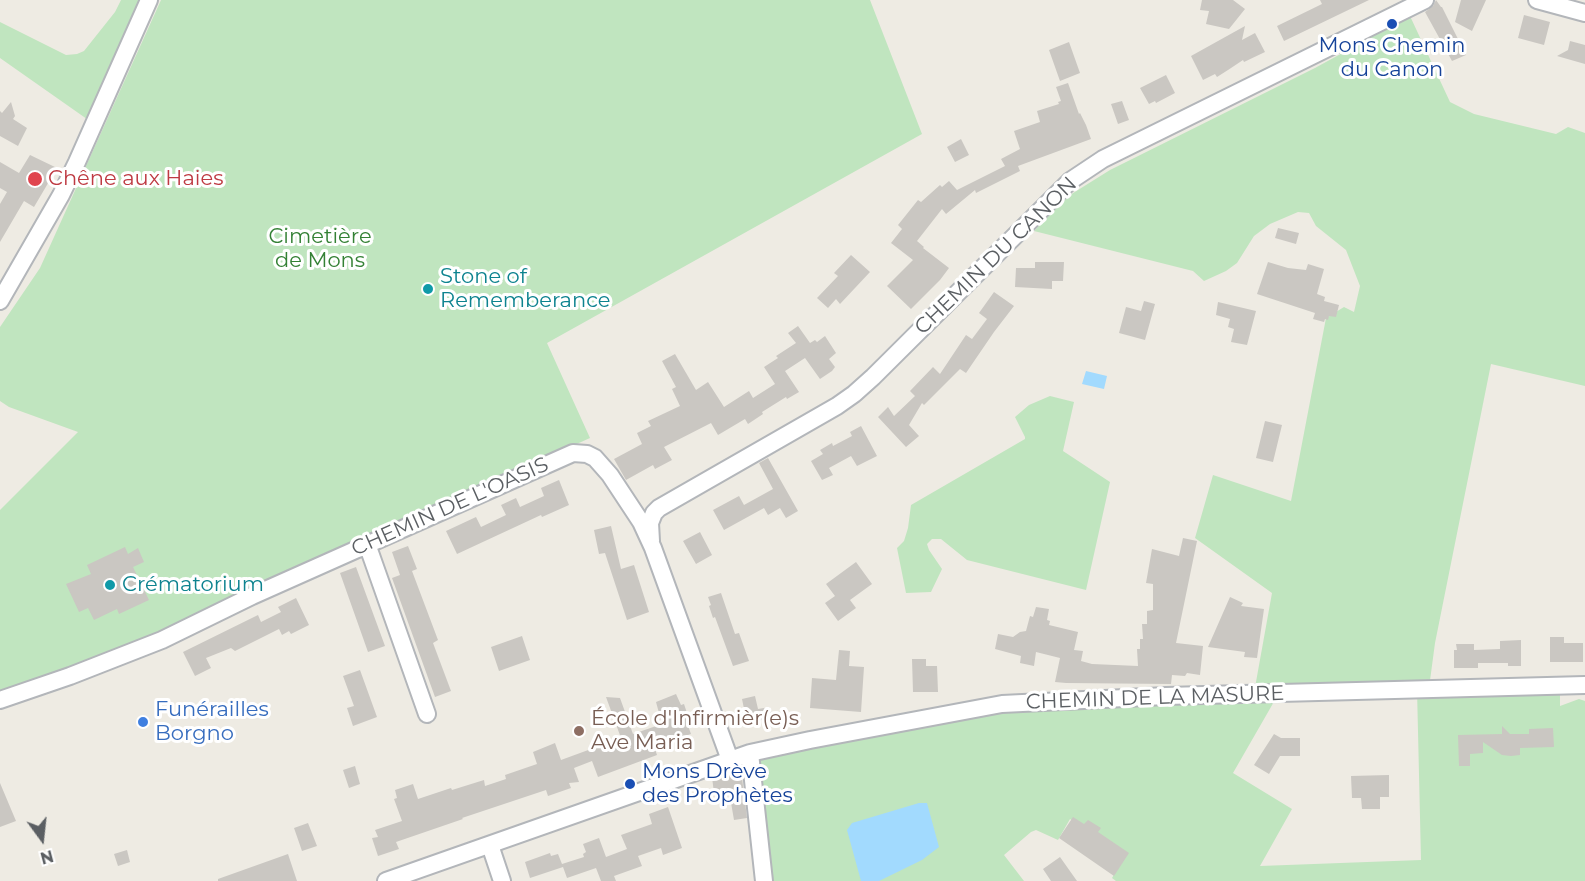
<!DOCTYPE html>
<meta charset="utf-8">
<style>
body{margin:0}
#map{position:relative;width:1585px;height:881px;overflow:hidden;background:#eeebe3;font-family:Montserrat,sans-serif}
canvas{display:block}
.north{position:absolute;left:12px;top:809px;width:60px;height:60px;-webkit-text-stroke:4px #fff;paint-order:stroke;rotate:165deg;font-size:16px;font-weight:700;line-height:24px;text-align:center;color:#5b5f63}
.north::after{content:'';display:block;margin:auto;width:21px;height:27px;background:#5b5f63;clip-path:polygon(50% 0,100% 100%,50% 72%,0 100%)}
</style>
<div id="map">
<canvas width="1585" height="881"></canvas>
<div class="north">N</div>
</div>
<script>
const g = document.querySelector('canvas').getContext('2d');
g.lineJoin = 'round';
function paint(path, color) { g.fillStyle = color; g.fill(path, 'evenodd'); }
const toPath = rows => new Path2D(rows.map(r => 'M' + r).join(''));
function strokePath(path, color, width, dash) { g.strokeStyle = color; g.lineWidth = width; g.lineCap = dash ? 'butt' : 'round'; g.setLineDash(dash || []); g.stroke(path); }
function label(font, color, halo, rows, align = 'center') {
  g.font = font + ' Montserrat,sans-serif'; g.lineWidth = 6; g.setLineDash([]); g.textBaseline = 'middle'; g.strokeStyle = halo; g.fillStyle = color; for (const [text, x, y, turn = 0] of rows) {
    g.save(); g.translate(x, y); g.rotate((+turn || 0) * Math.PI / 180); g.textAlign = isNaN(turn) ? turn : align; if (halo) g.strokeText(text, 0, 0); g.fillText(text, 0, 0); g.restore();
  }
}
const green = toPath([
 [121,0,149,0,94,124,0,58,0,22,66,55,77,54,84,51,115,12],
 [161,0,870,0,922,134,547,343,590,438,310,564,311,569,0,700,0,510,78,432,9,407,0,401,0,327,40,268],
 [1410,16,1450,102,1474,114,1556,134,1568,127,1585,133,1585,386,1491,364,1435,643,1429,688,1560,686,1560,706,1579,699,1585,701,1585,881,1116,881,1112,878,1126,855,1070,819,1058,840,1036,830,1031,832,1004,855,1024,881,764,881,750,753,953,712,1254,693,1272,593,1195,538,1213,475,1291,501,1326,318,1344,307,1354,312,1360,286,1346,250,1316,226,1309,213,1298,212,1270,224,1254,236,1237,263,1226,271,1204,281,1193,271,1034,231,1050,214,1070,195,1110,170,1315,68],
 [1417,689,1421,860,1260,866,1292,809,1233,773,1279,693],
 [1050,396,1074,402,1063,451,1110,482,1086,590,967,560,941,539,932,539,927,544,929,550,942,569,931,592,906,593,897,548,904,541,908,528,911,505,1025,439,1025,437,1015,417,1029,405]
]);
const water = toPath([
 [1086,371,1107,376,1104,389,1082,384],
 [919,803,927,803,939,847,922,860,879,881,861,881,847,830,852,823]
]);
const building = toPath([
 [1202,0,1233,0,1245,9,1229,29,1206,24,1209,11,1200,10],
 [1320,0,1369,0,1284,41,1277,26,1322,4],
 [1436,0,1441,7,1442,7,1466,55,1452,61,1425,12,1433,6],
 [1461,0,1486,0,1472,31,1455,22],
 [1524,15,1550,22,1544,45,1518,38],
 [1245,26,1242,40,1255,33,1265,52,1244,62,1243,60,1228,70,1217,77,1215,74,1203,80,1191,56],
 [1570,41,1585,45,1585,64,1557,56,1568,50],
 [1069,42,1080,73,1060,81,1049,50],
 [1166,75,1175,93,1156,103,1155,101,1149,104,1140,88],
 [1068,83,1079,114,1080,113,1086,125,1091,139,1018,166,1020,171,976,193,975,190,946,214,942,209,917,241,924,247,923,248,949,268,940,280,911,309,887,286,913,260,891,243,902,229,898,225,918,200,921,202,940,185,942,187,949,181,957,190,1005,166,1001,159,1020,149,1014,131,1040,122,1037,111,1059,104,1058,102,1061,101,1056,87],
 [1122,101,1129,120,1118,124,1111,104],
 [11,102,15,116,13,119,27,128,18,146,0,136,0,111,2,113],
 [961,139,969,155,955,162,947,147],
 [30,155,57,168,34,207,24,201,0,242,0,204,7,192,0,188,0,162,19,173],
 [1278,228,1299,233,1296,244,1275,238],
 [851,255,870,272,840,304,836,299,828,308,817,298,838,276,834,273],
 [1035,262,1064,262,1063,281,1052,281,1052,289,1015,287,1016,268,1035,268],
 [1268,262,1288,268,1306,270,1308,264,1324,269,1317,294,1325,297,1324,301,1339,305,1336,317,1329,316,1328,320,1325,319,1324,322,1313,319,1315,313,1257,294],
 [994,292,1014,306,994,332,966,373,960,369,924,405,922,403,909,425,919,436,906,447,878,417,888,407,894,416,915,396,910,391,933,367,940,374,966,335,972,339,987,319,979,313],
 [1144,301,1155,304,1145,340,1119,333,1126,307,1141,311],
 [1218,302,1256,311,1247,345,1231,342,1234,329,1228,327,1230,319,1216,315],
 [798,326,810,343,815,340,817,342,825,336,836,353,829,359,835,367,832,371,820,379,805,358,785,371,799,392,787,399,786,397,762,412,763,414,748,424,745,419,718,435,711,423,664,447,672,460,655,469,653,465,626,480,614,459,642,444,637,433,651,426,648,421,680,406,672,389,676,387,662,361,675,354,696,390,708,382,724,407,749,391,753,398,775,384,764,367,778,358,776,356,796,343,788,333],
 [1265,421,1282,425,1273,462,1256,458],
 [861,426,877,456,857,466,851,456,829,468,833,475,822,480,811,461,823,454,820,450,832,443,833,446,852,436,850,432],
 [768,458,798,511,786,518,780,508,768,515,764,508,724,530,713,510,739,496,744,505,773,489,759,463],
 [559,480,569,505,542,517,541,515,457,554,446,531,476,517,481,527,506,515,501,505,516,498,520,507,544,496,541,488],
 [611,526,621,569,634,565,649,612,627,620,605,553,599,554,594,530],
 [700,532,712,555,696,564,683,541],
 [1183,538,1197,541,1176,643,1203,646,1200,675,1187,673,1185,676,1172,675,1171,684,1066,683,1055,682,1060,658,1036,652,1034,666,1020,663,1021,656,995,649,998,634,1013,637,1020,632,1026,631,1030,616,1033,617,1036,607,1049,609,1047,620,1050,621,1049,625,1078,632,1074,650,1083,651,1081,661,1092,664,1138,666,1137,649,1140,649,1140,639,1143,639,1142,624,1147,624,1147,611,1153,610,1153,584,1146,583,1152,549,1179,556],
 [408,546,417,569,412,571,438,640,433,643,451,691,435,697,392,578,400,575,392,552],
 [125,547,128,554,138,548,144,562,133,567,149,600,119,614,117,609,94,620,88,608,79,612,66,584,91,574,87,565],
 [856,562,872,584,850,600,856,608,838,621,825,603,835,596,826,584],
 [356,567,385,646,368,652,340,573],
 [721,593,735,634,739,633,749,661,733,666,715,617,713,618,709,606,711,605,708,597],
 [1230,597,1243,603,1241,606,1264,609,1257,658,1244,657,1245,652,1208,647],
 [296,598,309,625,291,634,289,631,282,635,279,629,235,651,231,648,206,658,211,668,195,676,183,652,258,615,261,622,281,612,278,607],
 [522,636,530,660,499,671,491,647],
 [1550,637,1564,637,1564,643,1583,643,1583,662,1550,662],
 [1521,640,1521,666,1508,666,1508,663,1478,663,1478,668,1454,668,1454,650,1457,650,1456,644,1474,644,1474,650,1500,649,1500,641],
 [839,650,850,651,849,666,864,667,861,712,810,708,812,678,836,680],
 [912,659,926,659,926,666,937,666,938,692,913,692],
 [360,670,377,717,353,726,347,708,354,706,343,676],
 [676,694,681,705,684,704,689,719,686,720,691,734,654,746,657,755,598,777,592,761,574,768,579,782,569,783,571,788,548,796,546,790,462,818,463,819,396,842,399,849,378,856,372,838,378,837,375,830,402,821,394,799,397,798,395,790,413,784,418,799,451,788,452,790,484,780,485,786,506,779,505,775,537,764,533,752,555,743,561,760,621,738,606,697,620,698,633,734,662,724,656,702],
 [755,696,758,709,770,707,772,718,747,723,742,699],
 [1502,726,1510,734,1529,734,1529,729,1553,728,1554,747,1520,748,1520,755,1511,756,1502,755,1483,742,1483,753,1470,754,1470,766,1459,766,1458,735,1502,734],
 [1274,734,1281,738,1300,738,1300,756,1280,756,1269,774,1254,765],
 [355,766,360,784,349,788,343,770],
 [741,770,747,818,734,820,729,791,714,793,712,777],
 [1389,775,1389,797,1380,797,1380,809,1362,809,1361,798,1352,798,1351,776],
 [0,783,16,821,0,827],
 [668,807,682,848,663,855,661,848,638,856,642,866,614,876,616,881,601,881,596,868,567,878,563,867,530,878,525,862,550,853,551,856,558,854,562,864,584,857,583,854,586,852,583,844,599,838,606,857,627,849,621,835,652,824,649,814],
 [1073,817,1084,824,1088,820,1101,828,1098,832,1129,853,1114,876,1059,838],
 [308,823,317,846,302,851,294,828],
 [127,850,130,862,118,866,114,854],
 [288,854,297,881,218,881,218,879],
 [1060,857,1077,881,1051,881,1043,869]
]);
const minor = toPath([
 [1537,0,1585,13],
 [0,301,61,195,77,162,149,0],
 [651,541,650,523,654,513,659,508,837,406,854,394,873,377,1070,181,1103,159,1425,0],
 [367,544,427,714],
 [0,700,70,676,162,640,252,596,573,453,587,454,595,458,610,475,641,522,653,548,730,760],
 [750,753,764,881],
 [490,845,502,881],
 [386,881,750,753,810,740,1002,704,1166,696,1585,685]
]);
const markers = [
 [1392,24,6,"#1a4fb4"],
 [35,179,8,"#e0444e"],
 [428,289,6,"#0f9aa8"],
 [110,585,6,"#0f9aa8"],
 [143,722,6,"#3f7fe0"],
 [579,731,6,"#8d6e63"],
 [630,784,6,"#1a4fb4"]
];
const transitNames = [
 ["Mons Chemin",1392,46],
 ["du Canon",1392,70],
 ["Mons Drève",642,772,"left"],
 ["des Prophètes",642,796,"left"]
];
const healthNames = [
 ["Chêne aux Haies",48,179]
];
const parkNames = [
 ["Cimetière",320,237],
 ["de Mons",320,261]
];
const streetNames = [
 ["CHEMIN DU CANON",996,256,-44],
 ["CHEMIN DE L'OASIS",450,507,-24],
 ["CHEMIN DE LA MASURE",1155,698,-2]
];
const cultureNames = [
 ["Stone of",440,277],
 ["Rememberance",440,301],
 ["Crématorium",122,585]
];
const shopNames = [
 ["Funérailles",155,710],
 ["Borgno",155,734]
];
const educationNames = [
 ["École d'Infirmièr(e)s",591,719],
 ["Ave Maria",591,743]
];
paint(green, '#c0e5bf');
paint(water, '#a2dafe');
paint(building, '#cac7c2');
strokePath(minor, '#b3b6ba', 20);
strokePath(minor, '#fff', 16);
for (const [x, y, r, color] of markers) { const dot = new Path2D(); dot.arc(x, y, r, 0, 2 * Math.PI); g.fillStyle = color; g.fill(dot); strokePath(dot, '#fff', 2); }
label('21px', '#164399', '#fff', transitNames);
label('21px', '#be3a42', '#fff', healthNames, 'left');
label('21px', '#348135', '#fff', parkNames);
label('21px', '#5b5f63', '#fff', streetNames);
label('21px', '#0d838f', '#fff', cultureNames, 'left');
label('21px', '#366cbe', '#fff', shopNames, 'left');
label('21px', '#785e54', '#fff', educationNames, 'left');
</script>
